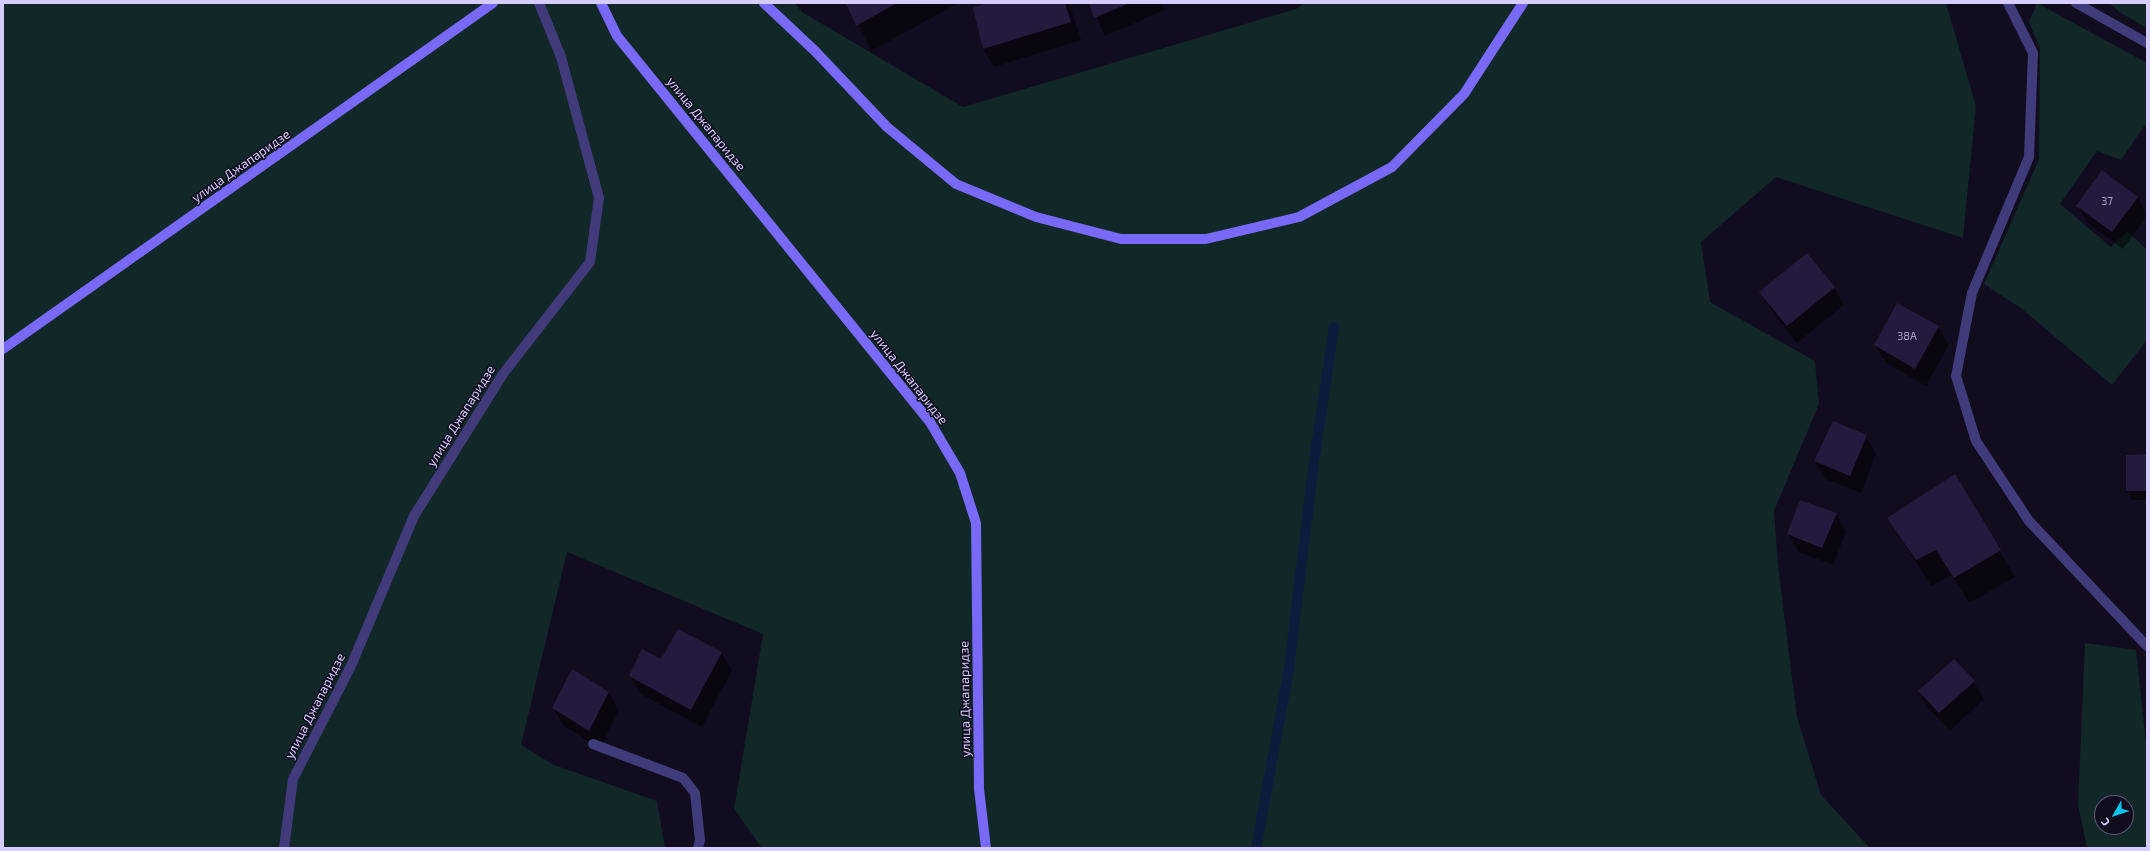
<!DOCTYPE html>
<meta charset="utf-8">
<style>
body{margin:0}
#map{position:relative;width:2150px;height:851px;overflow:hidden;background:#110d1e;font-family:"Exo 2",sans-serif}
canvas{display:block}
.frame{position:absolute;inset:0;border:4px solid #d6cdfc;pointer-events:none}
.north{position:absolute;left:2094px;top:795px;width:40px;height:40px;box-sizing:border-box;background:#110d1e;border:1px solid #605a77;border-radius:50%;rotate:231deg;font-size:11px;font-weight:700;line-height:16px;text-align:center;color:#d6cdfc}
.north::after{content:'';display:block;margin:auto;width:14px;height:18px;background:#0cc2e9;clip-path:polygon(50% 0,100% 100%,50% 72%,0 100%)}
</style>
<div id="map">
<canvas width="2150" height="851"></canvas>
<div class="frame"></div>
<div class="north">С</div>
</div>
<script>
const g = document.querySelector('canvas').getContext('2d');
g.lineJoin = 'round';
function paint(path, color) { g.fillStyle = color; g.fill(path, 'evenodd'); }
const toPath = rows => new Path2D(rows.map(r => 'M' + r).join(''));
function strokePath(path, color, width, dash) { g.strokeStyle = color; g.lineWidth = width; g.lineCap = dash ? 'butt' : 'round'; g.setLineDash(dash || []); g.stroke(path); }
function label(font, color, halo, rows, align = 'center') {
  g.font = font + ' "Exo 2",sans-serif'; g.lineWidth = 3; g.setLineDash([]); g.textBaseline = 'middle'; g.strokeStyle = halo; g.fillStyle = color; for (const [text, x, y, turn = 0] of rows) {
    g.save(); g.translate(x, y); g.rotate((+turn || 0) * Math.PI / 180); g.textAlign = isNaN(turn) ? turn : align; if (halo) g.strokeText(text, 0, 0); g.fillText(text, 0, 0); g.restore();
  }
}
const green = toPath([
 [3,3,795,3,802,12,963,107,1296,9,1305,3,1946,3,1976,106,1963,238,1776,177,1701,242,1710,302,1815,361,1819,404,1774,511,1778,566,1797,717,1821,795,1870,848,762,848,734,809,763,634,567,552,521,745,554,765,657,801,665,848,3,848],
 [2037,3,2147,63,2147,122,2121,160,2097,151,2060,204,2111,247,2127,231,2147,250,2147,340,2112,385,2022,309,1984,284,2039,159,2040,49,2029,22],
 [2109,3,2147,3,2147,28,2122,14],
 [2085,643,2136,650,2147,753,2147,848,2087,848,2078,805],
 [2102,803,2126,803,2126,827,2102,827]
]);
const shadow = toPath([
 [847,3,958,3,872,51],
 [990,3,1069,3,1081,40,994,67,983,49],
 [1090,3,1162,3,1165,10,1105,36],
 [2137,197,2147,216,2123,249,2088,223,2078,206],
 [1834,287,1844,305,1797,343,1771,310,1760,292],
 [1938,327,1949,345,1926,386,1886,363,1875,345],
 [1866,436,1876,454,1861,493,1825,479,1815,461],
 [2147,455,2147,500,2132,500,2127,491,2127,456],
 [1955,475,2015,577,1969,603,1952,575,1931,586,1888,518],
 [1836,514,1846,532,1833,565,1799,552,1788,534],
 [721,652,732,670,702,727,641,694,630,676,662,660],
 [1974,682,1984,699,1950,731,1929,709,1919,692],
 [609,693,619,711,600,748,564,726,553,708]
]);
const stream = toPath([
 [1256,848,1289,669,1314,461,1334,327]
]);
const building = toPath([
 [846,3,897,3,856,26],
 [987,3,1065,3,1071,22,983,49,973,8],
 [1089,3,1130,3,1094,18],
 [2102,170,2138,197,2112,232,2076,206],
 [1807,253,1835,287,1787,326,1759,292],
 [1897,303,1939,326,1915,369,1874,345],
 [1833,421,1867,435,1850,476,1814,461],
 [2147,454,2147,491,2126,491,2126,455],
 [1955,474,2001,550,1954,578,1936,550,1916,560,1887,518],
 [1800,500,1837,513,1822,548,1787,534],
 [678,629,722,652,691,710,629,676,642,649,661,659],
 [1954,659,1975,681,1939,713,1918,691],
 [572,669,609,692,589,731,552,708]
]);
const lane = toPath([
 [2008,3,2033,53,2029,157,1972,293,1956,376,1976,441,2029,521,2147,646]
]);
const street = toPath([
 [2076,3,2147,43],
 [593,744,683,778,695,793,700,840,698,848],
 [284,848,293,779,351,666,414,516,503,374,590,262,599,198,561,57,539,3]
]);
const secondary = toPath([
 [601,3,617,36,930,422,960,473,976,523,979,789,986,848],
 [764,3,815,51,887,127,956,184,1036,217,1121,239,1206,239,1299,217,1392,167,1464,94,1523,3],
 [3,349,493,3]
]);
const numberNames = [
 ["37",2107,201],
 ["38А",1907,336]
];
const streetNames = [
 ["улица Джапаридзе",706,124,51],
 ["улица Джапаридзе",241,166,-35],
 ["улица Джапаридзе",909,377,52],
 ["улица Джапаридзе",461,416,-58],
 ["улица Джапаридзе",965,699,-91],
 ["улица Джапаридзе",315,706,-63]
];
paint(green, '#112728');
paint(shadow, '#0007');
strokePath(stream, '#0d1b3d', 10);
paint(building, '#241a3e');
strokePath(lane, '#423b7b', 10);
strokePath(street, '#423b7b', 10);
strokePath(secondary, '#7869f7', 10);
label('11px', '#aaa0cc', null, numberNames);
label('13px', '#d6cdfc', '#110d1e', streetNames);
</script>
